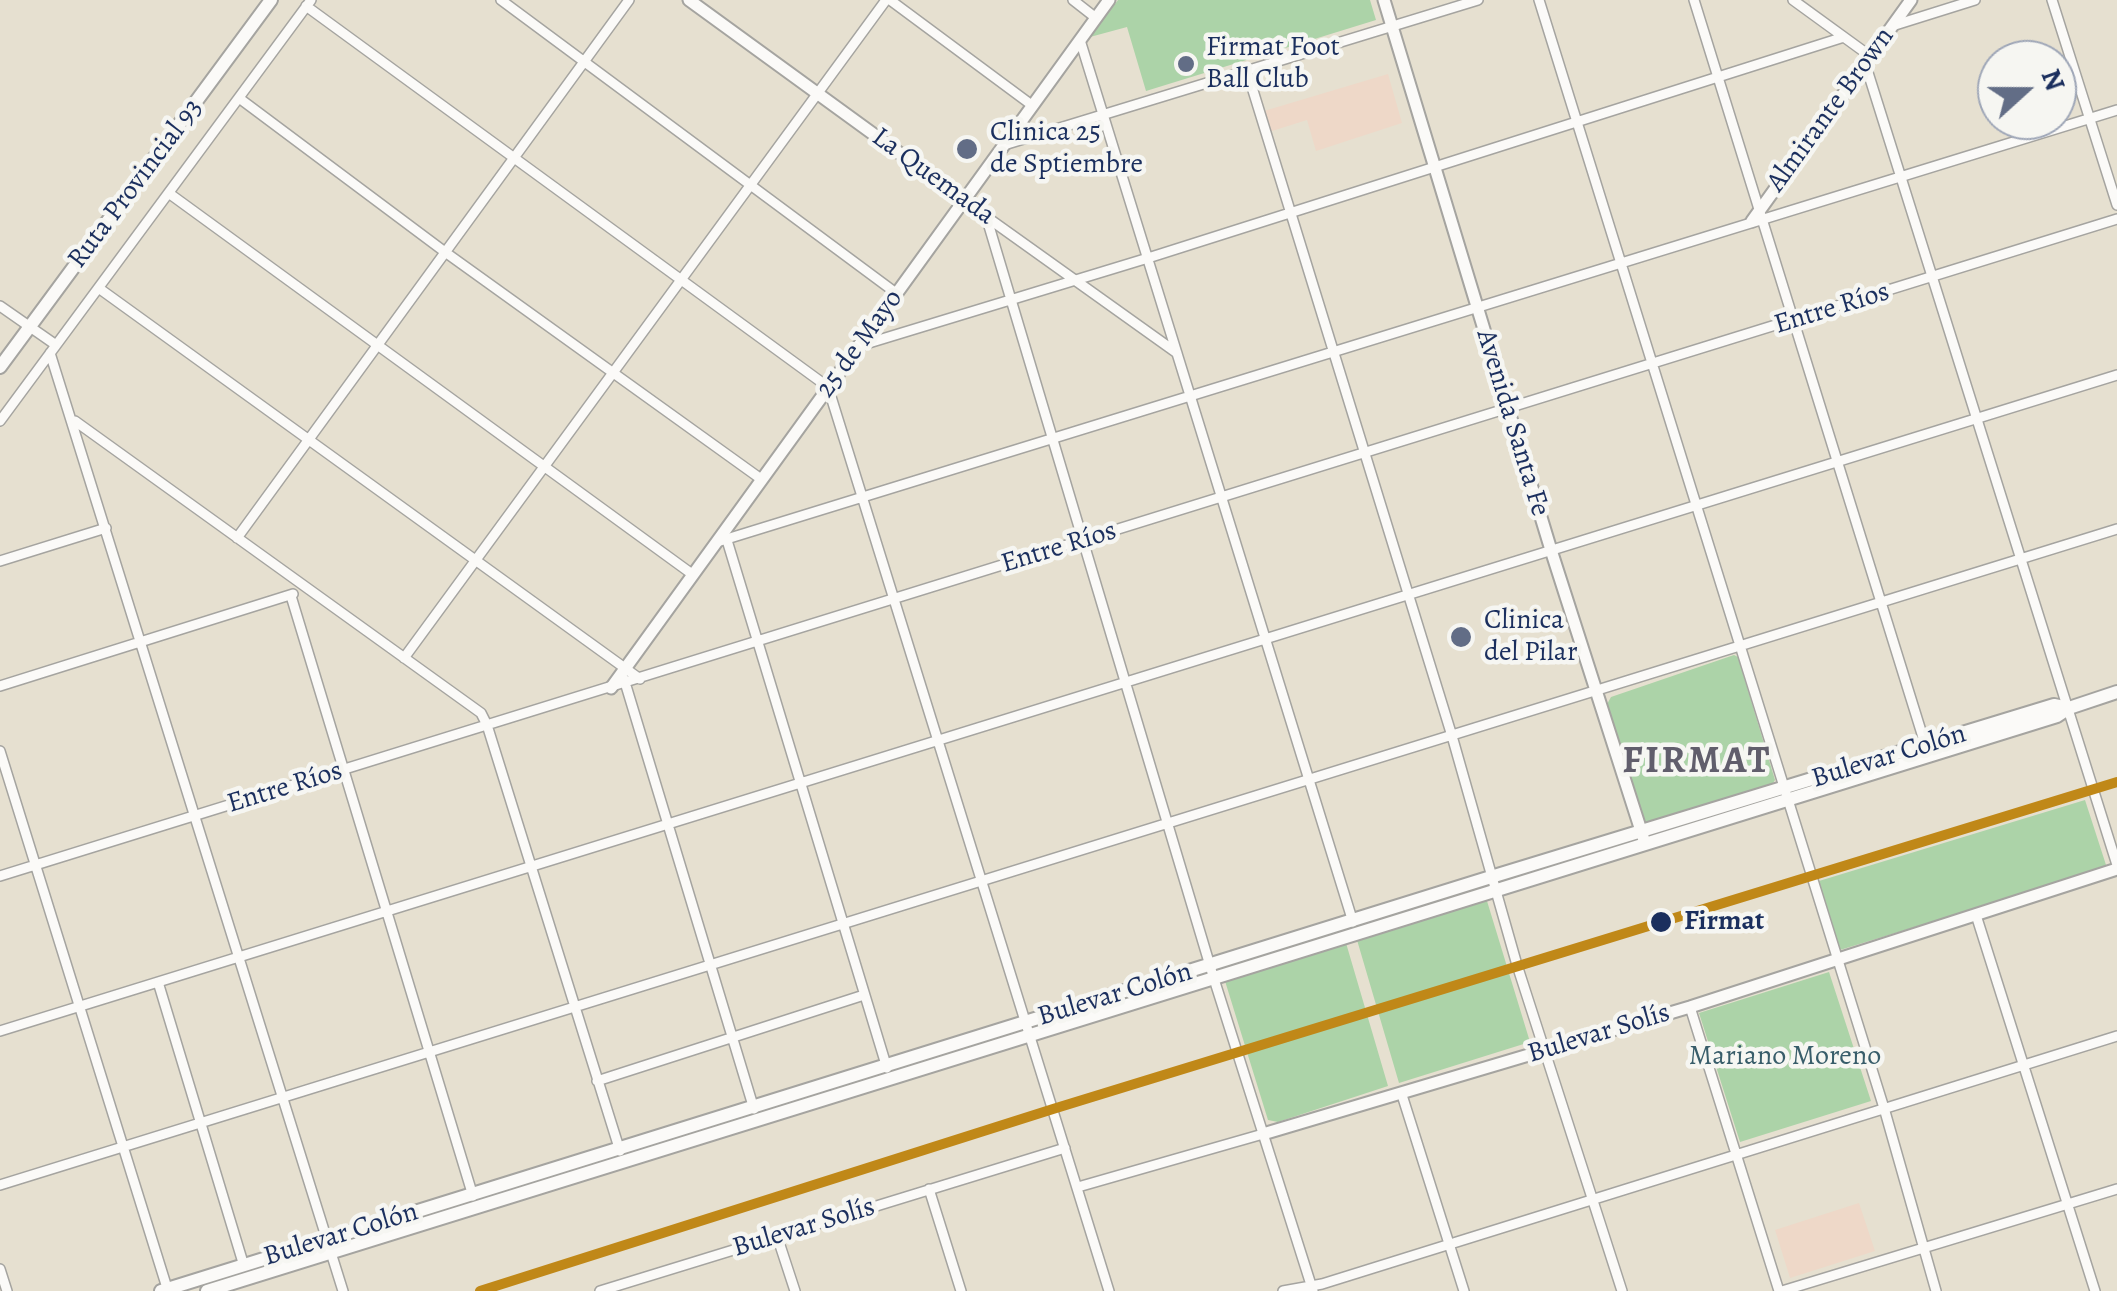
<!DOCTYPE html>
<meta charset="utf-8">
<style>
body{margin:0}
#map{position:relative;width:2117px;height:1291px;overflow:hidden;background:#e6e0d0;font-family:Alegreya,serif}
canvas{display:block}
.north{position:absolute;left:1977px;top:40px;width:100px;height:100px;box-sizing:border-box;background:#f6f6f2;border:2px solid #9ea6b7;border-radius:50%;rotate:69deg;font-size:28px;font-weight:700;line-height:40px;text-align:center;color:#1b2f5e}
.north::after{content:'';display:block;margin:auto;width:35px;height:45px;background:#626d86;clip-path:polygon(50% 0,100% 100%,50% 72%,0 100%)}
</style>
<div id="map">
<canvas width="2117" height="1291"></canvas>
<div class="north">N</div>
</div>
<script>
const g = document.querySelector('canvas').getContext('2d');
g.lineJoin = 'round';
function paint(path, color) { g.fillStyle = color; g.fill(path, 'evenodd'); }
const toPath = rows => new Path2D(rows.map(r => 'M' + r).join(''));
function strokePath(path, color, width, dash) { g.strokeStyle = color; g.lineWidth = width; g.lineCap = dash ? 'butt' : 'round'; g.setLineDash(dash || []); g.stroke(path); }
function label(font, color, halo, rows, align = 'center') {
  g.font = font + ' Alegreya,serif'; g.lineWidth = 9; g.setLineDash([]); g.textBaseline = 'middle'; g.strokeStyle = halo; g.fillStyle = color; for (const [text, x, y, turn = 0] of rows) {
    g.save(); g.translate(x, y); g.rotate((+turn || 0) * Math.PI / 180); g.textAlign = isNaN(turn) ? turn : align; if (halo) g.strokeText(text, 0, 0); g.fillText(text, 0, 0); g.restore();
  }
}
const built = toPath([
 [1388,74,1402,123,1316,151,1307,120,1269,132,1264,111],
 [1859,1203,1875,1251,1790,1278,1775,1230]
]);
const green = toPath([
 [1118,0,1370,0,1376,20,1146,91,1127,27,1090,37],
 [1734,655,1738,657,1775,780,1772,785,1650,824,1641,821,1606,706,1611,697],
 [2085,800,2107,868,1840,950,1819,881],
 [1487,901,1530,1042,1399,1083,1357,940],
 [1346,943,1388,1086,1278,1122,1268,1120,1225,981],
 [1829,972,1871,1101,1740,1142,1699,1013]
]);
const minor = toPath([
 [501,0,896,293],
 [890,0,1033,106],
 [1073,0,1096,18],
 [1539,0,1884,1108,1936,1291],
 [1694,0,1926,747],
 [1793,0,1870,56],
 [2052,0,2117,205],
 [306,6,828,387,1109,1291],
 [1892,26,1975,0],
 [1080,40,1353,922],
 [1865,63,2117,865],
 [1247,71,1452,736,1517,965,1622,1291],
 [239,98,445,252,761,479],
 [1004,145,1478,0],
 [170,194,692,574],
 [986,216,1214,979,1313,1291],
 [988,218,1177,353],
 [100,289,640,679],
 [0,306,56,345],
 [859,346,1148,258,1844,37],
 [50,353,343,1291],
 [0,421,311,0],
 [75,421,481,713,487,725,620,1151],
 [726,537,887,1068],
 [237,538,629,0],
 [717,542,2117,110],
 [0,561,106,528],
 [291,596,473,1196],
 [404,658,886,0],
 [624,679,754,1109],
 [0,686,293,594],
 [0,751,168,1291],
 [0,876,2117,219],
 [1976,915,2095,1291],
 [158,982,244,1266],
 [1690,1007,1779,1291],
 [0,1031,2117,375],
 [597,1081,864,995],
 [1402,1095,1464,1291],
 [0,1185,2117,529],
 [1078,1187,1263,1134],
 [929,1189,961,1291],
 [777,1236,795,1291],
 [0,1269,7,1291],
 [600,1291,1065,1148],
 [1283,1291,1322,1284,2117,1036],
 [1782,1291,2117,1189]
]);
const tertiary = toPath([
 [689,0,986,216],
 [1384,0,1551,550,1644,840],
 [1752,221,1911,0],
 [611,688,1109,0],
 [1263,1134,1690,1007,2117,869]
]);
const secondary = toPath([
 [0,367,271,0],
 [161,1291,1491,877,2054,705,2069,708],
 [207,1291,2057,716,2069,708,2117,692]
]);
const rail1 = toPath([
 [480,1291,1053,1109,2117,782]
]);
const markers = [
 [1186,64,10,"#626d86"],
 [967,149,12,"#626d86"],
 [1461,637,12,"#626d86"],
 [1661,922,12,"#1b2f5e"]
];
const poiNames = [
 ["Firmat Foot",1206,48],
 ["Ball Club",1206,80],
 ["Clinica 25",990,133],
 ["de Sptiembre",990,165],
 ["Clinica",1484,621],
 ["del Pilar",1484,653]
];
const streetNames = [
 ["Almirante Brown",1831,110,-54],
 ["La Quemada",933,177,36],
 ["Ruta Provincial 93",136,184,-53],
 ["Entre Ríos",1832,309,-17],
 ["25 de Mayo",860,344,-54],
 ["Avenida Santa Fe",1512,423,73],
 ["Entre Ríos",1059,548,-17],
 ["Bulevar Colón",1889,757,-17],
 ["Entre Ríos",285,788,-17],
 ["Bulevar Colón",1115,995,-17],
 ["Bulevar Solís",1599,1034,-17],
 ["Bulevar Solís",804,1228,-17],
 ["Bulevar Colón",341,1235,-17]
];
const stopNames = [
 ["Firmat",1684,922]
];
const parkNames = [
 ["Mariano Moreno",1785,1057]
];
const districtNames = [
 ["FIRMAT",1697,763]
];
paint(built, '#eed8c8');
paint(green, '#acd3a8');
strokePath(minor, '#a5a4a0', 12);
strokePath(tertiary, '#a5a4a0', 15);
strokePath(secondary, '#a5a4a0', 16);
strokePath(minor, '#fbfaf8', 9);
strokePath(tertiary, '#fbfaf8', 11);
strokePath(secondary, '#fbfaf8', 12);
strokePath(rail1, '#c08818', 10);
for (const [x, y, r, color] of markers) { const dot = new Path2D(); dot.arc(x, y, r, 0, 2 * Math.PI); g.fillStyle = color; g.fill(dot); strokePath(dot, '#f6f6f2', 4); }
label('28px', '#1b2f5e', '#f6f6f2', poiNames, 'left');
label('28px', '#1b2f5e', '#f6f6f2', streetNames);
label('bold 28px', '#1b2f5e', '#f6f6f2', stopNames, 'left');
label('28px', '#385d6a', '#f6f6f2', parkNames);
g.letterSpacing = '2.5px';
label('bold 38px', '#615e6c', '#f6f6f2', districtNames);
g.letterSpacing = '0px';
</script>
